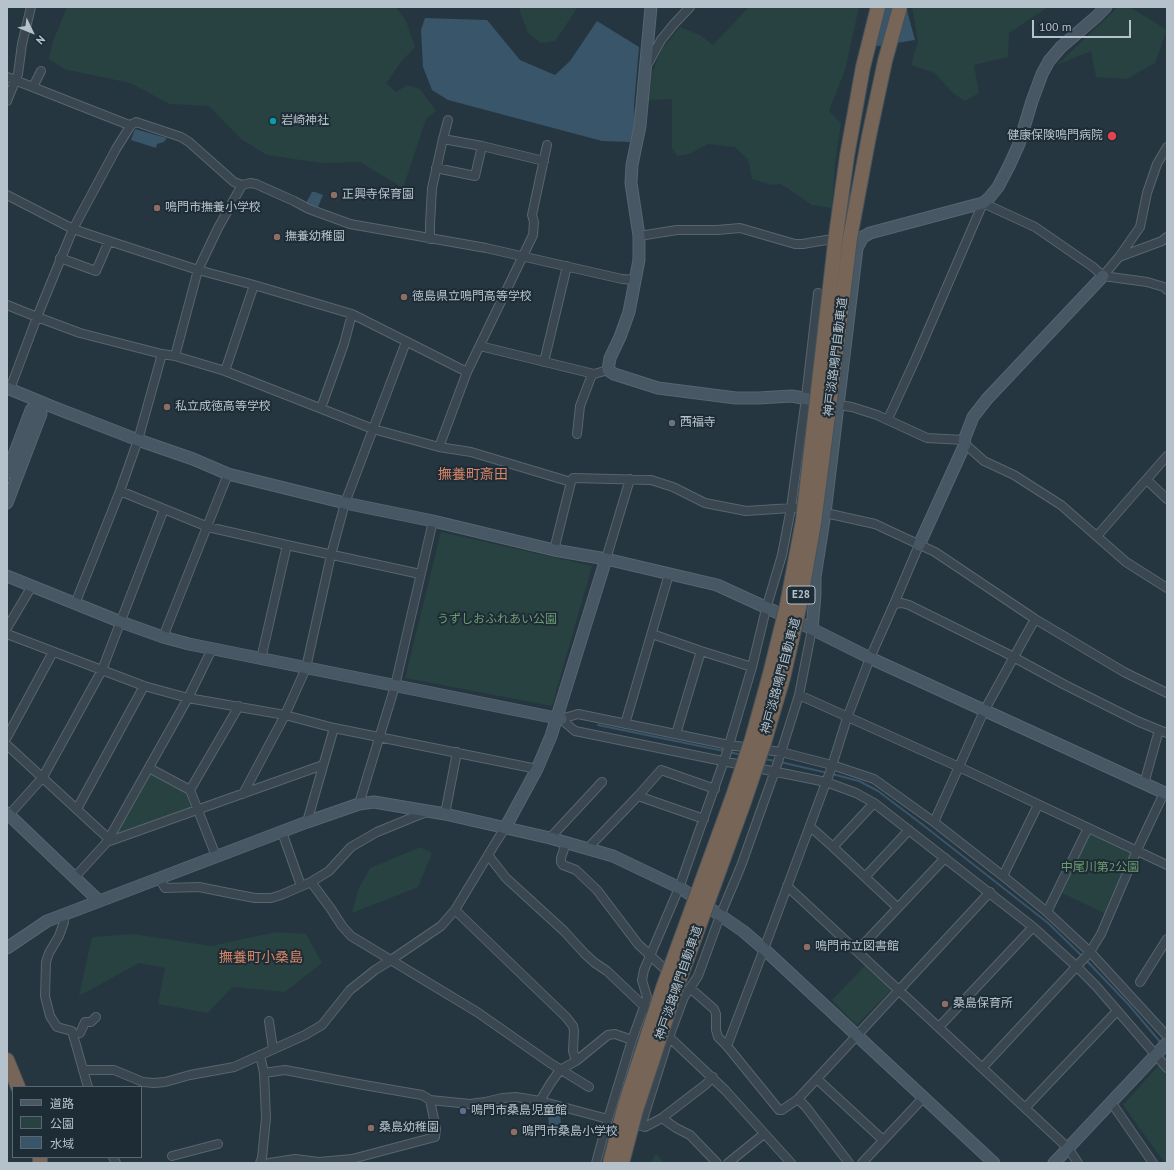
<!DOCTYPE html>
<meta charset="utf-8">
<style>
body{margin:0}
#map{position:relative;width:1174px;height:1170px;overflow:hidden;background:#253641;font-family:"PT Sans","Noto Sans JP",sans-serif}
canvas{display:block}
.frame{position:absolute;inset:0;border:8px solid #b6c2cb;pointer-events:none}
.legend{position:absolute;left:12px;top:1086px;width:130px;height:72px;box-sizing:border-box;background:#1e2c36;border:1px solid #5b6872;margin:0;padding:5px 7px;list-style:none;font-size:12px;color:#b6c2cb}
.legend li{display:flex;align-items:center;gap:8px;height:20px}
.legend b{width:20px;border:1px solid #5b6872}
.north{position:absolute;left:12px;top:12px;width:40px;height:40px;-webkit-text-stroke:3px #1e2c36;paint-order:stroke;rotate:133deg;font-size:11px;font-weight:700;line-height:16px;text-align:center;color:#b6c2cb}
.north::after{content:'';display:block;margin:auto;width:14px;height:18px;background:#b6c2cb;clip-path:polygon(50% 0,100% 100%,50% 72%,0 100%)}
.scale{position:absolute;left:1032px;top:20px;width:99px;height:18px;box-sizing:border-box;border:2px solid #b6c2cb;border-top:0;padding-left:5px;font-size:12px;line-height:14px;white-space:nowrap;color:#b6c2cb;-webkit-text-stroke:3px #1e2c36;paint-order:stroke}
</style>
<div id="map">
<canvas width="1174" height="1170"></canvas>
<div class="frame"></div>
<ul class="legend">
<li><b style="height:5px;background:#485764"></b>道路</li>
<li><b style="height:11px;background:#274241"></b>公園</li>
<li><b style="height:11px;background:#395569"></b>水域</li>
</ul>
<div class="north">N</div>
<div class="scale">100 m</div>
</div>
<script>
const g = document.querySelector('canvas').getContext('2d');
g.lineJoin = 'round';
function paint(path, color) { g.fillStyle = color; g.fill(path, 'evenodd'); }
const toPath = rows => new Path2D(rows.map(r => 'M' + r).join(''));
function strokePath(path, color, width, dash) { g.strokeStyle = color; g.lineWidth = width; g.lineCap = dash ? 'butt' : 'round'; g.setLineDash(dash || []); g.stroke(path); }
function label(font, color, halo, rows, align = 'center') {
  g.font = font + ' "PT Sans","Noto Sans JP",sans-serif'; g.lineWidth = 4; g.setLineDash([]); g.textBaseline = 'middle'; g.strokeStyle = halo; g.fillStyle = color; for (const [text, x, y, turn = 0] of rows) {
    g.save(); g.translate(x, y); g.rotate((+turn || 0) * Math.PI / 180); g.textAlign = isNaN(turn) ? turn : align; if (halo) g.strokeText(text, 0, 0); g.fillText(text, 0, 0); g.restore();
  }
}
const green = toPath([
 [67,7,396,7,406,21,415,47,401,62,386,83,396,92,407,85,420,89,436,111,426,119,403,188,360,162,321,163,267,155,241,139,209,106,170,104,130,83,64,69,49,59,53,41],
 [520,7,578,7,555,41,541,43,528,33,520,12],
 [749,7,859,7,845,70,829,111,841,123,835,164,832,208,812,205,781,184,771,185,752,179,748,159,735,147,708,144,689,154,677,156,672,148,672,99,649,100,652,73,662,49,680,27,700,35,713,45],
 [912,7,1048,7,1009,33,1008,57,974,65,979,93,965,101,953,93,935,73,911,65,918,41],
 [1118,7,1130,7,1167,30,1155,63,1126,79,1096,77,1091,51,1057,65],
 [441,532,592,566,552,706,405,678],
 [150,773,186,793,192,809,118,835,115,831],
 [1090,833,1134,852,1106,914,1062,893,1087,834],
 [421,847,432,853,418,887,352,913,358,890,370,868],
 [276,932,306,934,322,963,285,992,232,987,208,1013,158,1004,165,968,139,963,79,996,92,937,133,934,211,946],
 [866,965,892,989,857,1025,832,1000],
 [1160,1064,1167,1071,1167,1163,1165,1163,1123,1105],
 [656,1154,665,1163,650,1163]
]);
const water = toPath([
 [870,7,906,7,915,40,860,49],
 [425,18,487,20,520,60,555,75,570,61,597,21,639,47,634,105,635,124,630,142,602,141,448,100,432,90,423,67,421,30],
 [135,129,167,138,164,142,157,144,156,148,131,140],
 [312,192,315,192,323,195,318,207,306,203],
 [560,1113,562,1136,550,1137,548,1114]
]);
const stream = toPath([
 [598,725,724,751],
 [729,752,742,755],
 [764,759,775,761],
 [780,762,828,773],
 [832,774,859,781,878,791,923,825,1048,923,1082,956],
 [1085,959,1129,1005,1161,1043]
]);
const street = toPath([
 [645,66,649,62,661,40,674,24,690,7],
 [7,77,124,123,131,125],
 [33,87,41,71],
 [7,101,18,74,22,44,31,7],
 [443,139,482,146,544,161],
 [436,168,475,176,482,146],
 [7,195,73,229,109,241,198,270,254,285,352,314,467,372],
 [639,236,677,230,717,230,740,228,795,244,803,244,814,242,839,238],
 [430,239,430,224,432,188,443,139,448,120],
 [1119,257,1140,227,1147,193,1157,164,1167,147],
 [60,258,96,271,109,241],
 [1103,276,1119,257,1162,241,1167,237],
 [7,305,37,317,80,333,162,354,175,356,225,371,373,429,439,447,471,452,571,482],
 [480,346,594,374,608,370],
 [175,356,198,270,218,228,242,185],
 [544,362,567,266],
 [225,371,254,285],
 [10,389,37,317,73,229,116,149,131,125,136,122,181,137,189,142,234,182,242,185,250,183,256,184,294,201,309,209,350,224,486,248,622,279,636,280],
 [838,405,852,407,877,415,927,438,964,440],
 [321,408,344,344,352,314],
 [888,419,916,358,983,203,1035,227,1093,267,1103,276,1147,282,1164,287,1167,290],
 [577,434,580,406,591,377,594,374],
 [965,444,984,461,1014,475,1061,505,1126,562,1167,588],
 [439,447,467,372,533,235,534,222,532,215,547,145],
 [1147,480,1167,499],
 [120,491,208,527,287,545,420,574],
 [821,512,875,524,935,552,1035,619,1124,672,1167,693],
 [1097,536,1167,456],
 [554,550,571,482,573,478,651,480,673,487,705,503,746,511,791,508,796,508],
 [606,559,630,479],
 [75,604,120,491,138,440,162,354],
 [894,604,902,603,909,605,1004,652,1065,685,1137,721,1159,730,1167,733],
 [7,628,32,586],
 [7,634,144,686,188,698,285,715,334,728,537,769],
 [652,634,701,651,752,667],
 [163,637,228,474],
 [261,659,287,545],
 [799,695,959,767,1167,865],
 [561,719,575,731,826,782,856,793,874,803,1033,927,1077,967,1096,986,1167,1068],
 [561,719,578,714,729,745,781,752,832,765,874,779,934,822,1003,876,1047,912,1090,952,1167,1036],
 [625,724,669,574],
 [676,734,701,651],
 [7,737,53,652],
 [7,745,109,839],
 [149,768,190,790,216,856],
 [1144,784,1159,730],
 [190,790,239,706],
 [243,794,285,715,306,668,331,555,345,503,406,342],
 [638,796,661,770,715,789],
 [359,804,395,686,433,521],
 [77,809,144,686],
 [445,814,457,752],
 [9,815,43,777,102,670,164,509],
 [307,822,334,728],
 [934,822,984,711,1035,619],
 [809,828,814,830,833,847,897,907],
 [282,832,301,886],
 [550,838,602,782],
 [107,842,323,765],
 [566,843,561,858,561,862,563,865,576,870,597,890,638,944,670,974],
 [833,847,874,803],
 [588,848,638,796,704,819],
 [488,855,506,878,564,931,585,954,595,963,607,971,648,1010],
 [1003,876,1038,805],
 [75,877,107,842,188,698,212,649],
 [865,877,909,830],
 [159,878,165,888,199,887,239,895,255,898,271,898,281,895,311,882,329,871,351,847,377,832,426,812],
 [311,882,331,909,342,926,351,936,477,1012,550,1063,589,1087],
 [787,886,1068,1148,1078,1163],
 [455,910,566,1017,573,1026,574,1031,573,1051,576,1061],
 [1047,912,1088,828],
 [63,914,64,922,59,936,49,953,46,962,45,996,50,1016,57,1027,72,1031,88,1087],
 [857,951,945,858],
 [1140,982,1167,939],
 [690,988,714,1009,716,1014,716,1030,718,1037,727,1046,779,1110,782,1110,798,1099],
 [269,1021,273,1049],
 [939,1027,1033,927],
 [80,1033,85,1022,91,1022,96,1017],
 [669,1037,725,1090,791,1163],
 [727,1046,764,949,831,769,847,718,870,658,894,604,919,545],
 [260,1055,264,1073,266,1118,262,1158,260,1163],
 [982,1068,1090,952,1101,934,1137,850,1164,793],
 [83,1070,114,1070,143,1082,154,1083,165,1082,190,1075,234,1067,305,1035,322,1025,350,990,375,970,391,960,441,926,455,910,496,842,505,828],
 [264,1073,285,1070,364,1085,422,1095,430,1100,470,1104,485,1102,502,1098,516,1097,540,1101,608,1119],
 [713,1077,705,1085,662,1118,645,1127,641,1126,669,1037,684,997,698,976,720,916,741,866,777,765,799,695,812,629],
 [817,1079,883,1140],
 [540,1101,550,1084,560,1070,576,1061,608,1035,615,1034,632,1040],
 [1111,1102,1153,1163],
 [1025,1108,1117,1011],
 [662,1118,676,1128,690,1135,717,1163],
 [172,1156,218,1144],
 [113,1157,116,1163],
 [269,1163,295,1159,319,1162,352,1159,435,1137,436,1129,430,1100],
 [596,1163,608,1119,632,1040,644,1007,647,997,642,980,644,970,679,888,726,755,752,667,766,609,782,555,791,508,806,398,818,293],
 [728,1163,764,1134],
 [849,1163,806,1107,798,1099,990,892],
 [862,1163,924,1097]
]);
const secondary = toPath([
 [651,7,640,126,632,165,631,183,639,236,639,260,629,312,620,337,610,358,608,370,614,374,658,388,736,398,758,398,792,396,824,402],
 [7,388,53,407,138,440,193,459,228,474,345,503,433,521,554,550,606,559,717,585,800,623,870,658,1167,794],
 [7,473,31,410,40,403],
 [7,503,41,414,40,403],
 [919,545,965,444,964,440,973,417,987,399,1103,276],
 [7,576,121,622,163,637,189,644,561,719],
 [812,629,815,595,815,577,825,513,857,248,863,237,870,233,975,205,983,203,989,198,998,187,1009,166,1019,144,1032,101,1042,74,1049,61,1061,47,1096,17,1106,7],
 [7,813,99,901],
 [505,828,537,769,551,736,606,559],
 [7,948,47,921,307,822,359,804,374,802,445,814,550,838,613,856,682,889,743,931,764,949,994,1163],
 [1054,1163,1167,1043]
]);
const highway = toPath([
 [7,1060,18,1087],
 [40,1157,40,1163]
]);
const highwayBridge = toPath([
 [610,1163,625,1105,663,988,733,796,752,739,770,674,787,605,803,520,836,235,847,156,863,67,878,7],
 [622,1163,636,1110,675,992,744,802,764,743,783,678,799,608,814,523,837,346,850,238,869,136,885,61,900,7]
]);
const markers = [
 [273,121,4,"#0f9aa8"],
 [1112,136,5,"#e0444e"],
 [334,195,4,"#8d6e63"],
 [157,208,4,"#8d6e63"],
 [277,237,4,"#8d6e63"],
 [404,297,4,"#8d6e63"],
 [167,407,4,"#8d6e63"],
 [672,423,4,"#6b7280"],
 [807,947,4,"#8d6e63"],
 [945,1004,4,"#8d6e63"],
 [463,1111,4,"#5c6f8a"],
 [371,1128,4,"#8d6e63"],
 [514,1132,4,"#8d6e63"]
];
const shields = [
 [801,595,28]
];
const shieldNames = [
 ["E28",801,595]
];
const poiNames = [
 ["岩崎神社",281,121],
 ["健康保険鳴門病院",1103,136,"right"],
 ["正興寺保育園",342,195],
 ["鳴門市撫養小学校",165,208],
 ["撫養幼稚園",285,237],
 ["徳島県立鳴門高等学校",412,297],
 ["私立成徳高等学校",175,407],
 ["西福寺",680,423],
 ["鳴門市立図書館",815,947],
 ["桑島保育所",953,1004],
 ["鳴門市桑島児童館",471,1111],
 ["桑島幼稚園",379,1128],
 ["鳴門市桑島小学校",522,1132]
];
const streetNames = [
 ["神戸淡路鳴門自動車道",836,357,-83],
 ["神戸淡路鳴門自動車道",781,676,-75],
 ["神戸淡路鳴門自動車道",679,983,-71]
];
const parkNames = [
 ["うずしおふれあい公園",497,620],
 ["中尾川第2公園",1100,868]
];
const quarterNames = [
 ["撫養町斎田",473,475],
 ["撫養町小桑島",261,958]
];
paint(green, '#274241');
paint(water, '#395569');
strokePath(stream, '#395569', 2);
strokePath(street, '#57656e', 10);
strokePath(secondary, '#57656e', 13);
strokePath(highway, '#44525b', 16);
strokePath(street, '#3a4751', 8);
strokePath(secondary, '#485764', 11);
strokePath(highway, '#776557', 14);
strokePath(highwayBridge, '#44525b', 16, []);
strokePath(highwayBridge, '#776557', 14);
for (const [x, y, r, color] of markers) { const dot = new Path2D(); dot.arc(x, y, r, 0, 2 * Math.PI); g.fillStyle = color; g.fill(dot); strokePath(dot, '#1e2c36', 1.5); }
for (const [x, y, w] of shields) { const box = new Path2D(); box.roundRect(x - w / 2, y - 9, w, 18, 3); g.fillStyle = '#1e2c36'; g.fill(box); strokePath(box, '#b6c2cb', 1); }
label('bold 11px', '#b6c2cb', null, shieldNames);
label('12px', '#b6c2cb', '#1e2c36', poiNames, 'left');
label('12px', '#b6c2cb', '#1e2c36', streetNames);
label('12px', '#6d9d70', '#1e2c36', parkNames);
label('14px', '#d88465', '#1e2c36', quarterNames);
</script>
